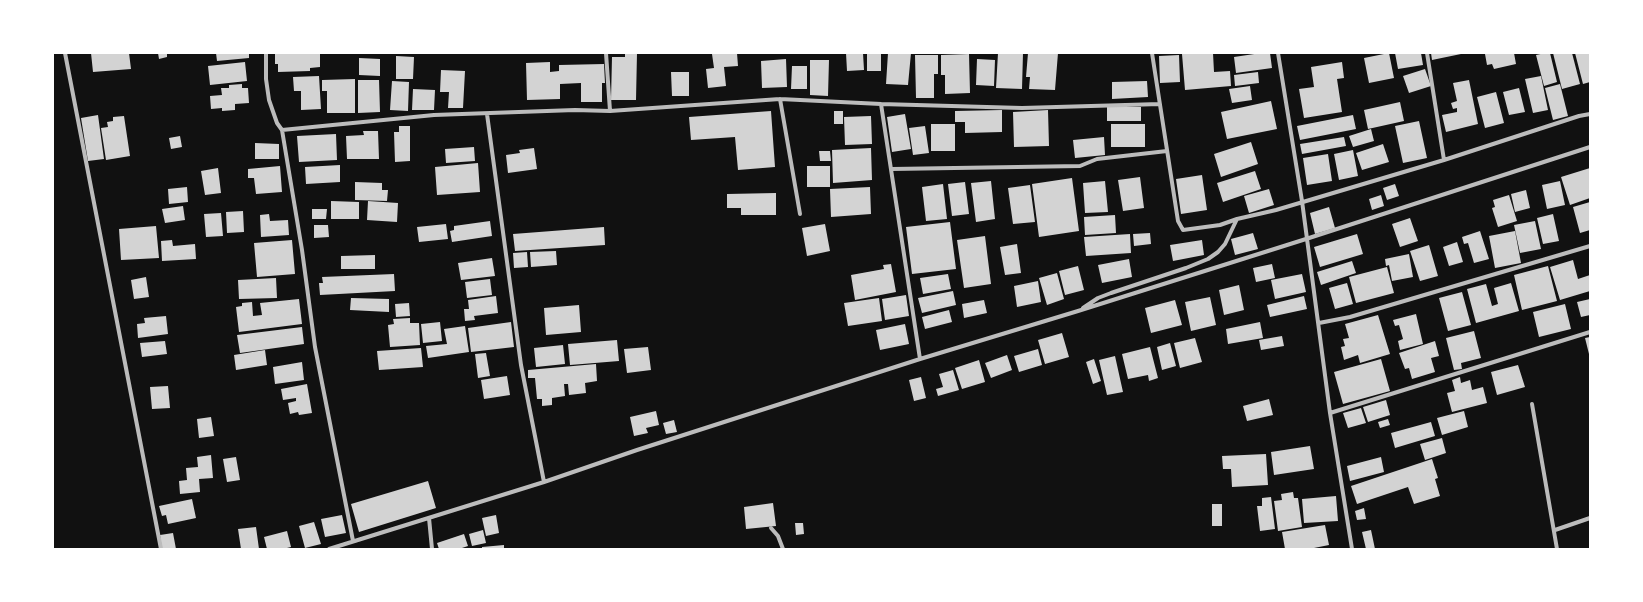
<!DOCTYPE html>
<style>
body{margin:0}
#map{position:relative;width:1643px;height:602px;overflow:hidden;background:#111;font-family:"Space Grotesk",sans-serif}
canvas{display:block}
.frame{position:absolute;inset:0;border:54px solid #fff;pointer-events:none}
</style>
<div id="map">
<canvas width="1643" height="602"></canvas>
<div class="frame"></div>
</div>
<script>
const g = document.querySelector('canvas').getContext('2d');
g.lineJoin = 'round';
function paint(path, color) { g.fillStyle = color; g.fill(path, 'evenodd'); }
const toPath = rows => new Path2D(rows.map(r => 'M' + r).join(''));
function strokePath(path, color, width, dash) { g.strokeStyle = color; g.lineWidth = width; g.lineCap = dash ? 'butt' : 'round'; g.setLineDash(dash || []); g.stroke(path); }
const building = toPath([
 [91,53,129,53,131,69,93,72],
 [158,53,167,53,167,57,159,59],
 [216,53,249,53,249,58,217,61],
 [280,53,320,54,320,67,310,68,310,71,278,72,278,64,275,64,275,54],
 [625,53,637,53,636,100,611,100,612,57,625,57],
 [722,53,737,53,738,66,724,67,726,86,708,88,706,69,714,68,712,54],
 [846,53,863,53,864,70,847,71],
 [867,53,881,53,881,71,867,71],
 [888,53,911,53,908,85,886,84],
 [998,53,1023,53,1022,89,996,88],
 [1028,53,1058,53,1055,90,1029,89,1030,77,1026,77],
 [1213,53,1214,72,1230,71,1231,86,1185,90,1182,54],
 [1261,53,1270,53,1272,68,1236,73,1234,57],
 [1389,53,1394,78,1369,83,1364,58],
 [1395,53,1421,53,1423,65,1398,69],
 [1431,53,1461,53,1461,54,1432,60],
 [1489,53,1514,53,1516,64,1494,69,1492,64,1487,65,1485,54],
 [1545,53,1550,53,1557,82,1544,86,1536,55],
 [1553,53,1572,53,1580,84,1562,89],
 [1575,53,1590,53,1590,82,1583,84],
 [969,54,970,93,945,94,945,75,941,75,941,55],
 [915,55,938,55,938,74,934,74,934,98,916,98],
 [1179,55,1180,82,1160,83,1159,56],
 [396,56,414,57,413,79,396,79],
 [359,58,380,59,380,76,359,75],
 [786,59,787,87,762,88,761,61],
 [977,59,995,60,994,86,976,85],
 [810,60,829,60,828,96,810,95],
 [245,62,247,81,210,85,208,66],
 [550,62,550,72,559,71,559,65,604,64,605,83,602,83,602,102,581,102,581,83,560,84,560,99,527,100,526,63],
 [1342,62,1344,78,1337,79,1342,112,1304,118,1299,89,1314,87,1311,67],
 [792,66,807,66,807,89,791,89],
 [1425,69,1431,86,1409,93,1403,76],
 [441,70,465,71,463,108,448,108,449,92,440,92],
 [671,72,689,72,689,96,672,96],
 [1258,72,1259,83,1235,86,1234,75],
 [319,76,321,109,301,110,301,91,294,91,293,77],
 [1541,76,1548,110,1533,113,1525,79],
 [355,79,355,113,327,113,327,91,322,91,322,80],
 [358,80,379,80,380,112,358,113],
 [1469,80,1478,124,1446,132,1442,115,1457,112,1457,108,1453,109,1451,103,1457,101,1453,83],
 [392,81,409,82,408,111,390,110],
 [1147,81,1148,97,1112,99,1112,82],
 [242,84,242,88,248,88,249,103,235,104,235,110,222,111,222,108,211,109,210,96,222,95,221,88,229,88,229,85],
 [1560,84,1568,116,1553,120,1545,88],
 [1250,86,1252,100,1232,103,1229,89],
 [1519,88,1525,112,1509,115,1503,92],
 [413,89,435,90,434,110,412,110],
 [1496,92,1504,123,1485,128,1477,97],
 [1271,101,1277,129,1227,139,1221,112],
 [1400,102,1404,121,1368,129,1364,110],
 [1107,107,1141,107,1141,121,1107,121],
 [1002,110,1002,132,965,133,965,122,955,122,955,111],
 [1048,110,1049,146,1014,147,1013,112],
 [771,111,775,167,738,170,735,137,691,140,689,117],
 [834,111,843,111,843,124,834,124],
 [905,114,911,149,892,152,887,117],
 [98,115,104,159,88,161,81,118],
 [1353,115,1356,129,1300,140,1297,126],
 [124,116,130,156,106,160,101,128,108,127,107,122,113,121,113,117],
 [871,116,872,144,845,145,844,117],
 [1419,121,1427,158,1403,163,1395,126],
 [931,124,955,124,955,151,931,151],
 [1111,124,1145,124,1145,147,1111,147],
 [399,126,410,126,410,161,395,162,394,132,399,132],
 [925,126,929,153,913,155,909,128],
 [1371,129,1374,141,1353,147,1349,136],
 [363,131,378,131,379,159,347,159,346,136,364,135],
 [336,134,337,160,299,162,297,136],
 [180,136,182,147,171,149,169,138],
 [1104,137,1105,155,1075,158,1073,140],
 [1344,137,1346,146,1302,154,1300,144],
 [1251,142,1258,164,1221,177,1214,154],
 [255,143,279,144,279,159,255,159],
 [1383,144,1389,162,1362,170,1356,153],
 [474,147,475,161,446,163,445,149],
 [534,148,537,169,508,173,506,155,520,153,519,150],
 [871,148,872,180,833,183,832,150],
 [1353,150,1358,176,1339,180,1334,154],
 [819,151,830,151,831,161,820,161],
 [1328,154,1332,181,1307,185,1303,158],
 [478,163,480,192,437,195,435,167],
 [340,165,340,182,306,184,305,167],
 [280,166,282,192,256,194,254,178,248,178,248,169],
 [807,166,830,166,830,187,807,187],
 [218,168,221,193,205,195,201,171],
 [1590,168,1590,198,1570,205,1561,177],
 [1255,171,1261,189,1223,202,1217,183],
 [1202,175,1207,210,1181,214,1176,179],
 [1140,177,1144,208,1123,211,1118,180],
 [1072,178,1079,231,1039,237,1032,184],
 [991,181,995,219,976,222,971,183],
 [1105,181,1108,212,1085,213,1083,183],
 [1560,181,1565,205,1547,209,1542,185],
 [355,182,382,183,382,190,388,190,387,201,355,200],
 [965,182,969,214,952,216,948,184],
 [943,184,947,219,926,221,922,187],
 [1395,184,1399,196,1387,200,1383,188],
 [1030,185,1035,222,1013,224,1008,188],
 [187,187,188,202,169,204,168,189],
 [870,187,871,214,831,217,830,189],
 [1269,189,1274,205,1249,213,1244,196],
 [1526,190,1530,208,1515,212,1511,194],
 [776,193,776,215,741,215,741,208,727,208,727,194],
 [1381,195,1384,206,1372,210,1369,199],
 [1509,195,1517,221,1498,227,1492,208,1495,207,1493,200],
 [331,201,359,202,359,219,331,219],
 [368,201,398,203,397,222,367,220],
 [1590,202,1590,230,1580,233,1573,207],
 [183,206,185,220,165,223,162,209],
 [1329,207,1335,228,1315,234,1310,213],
 [312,209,327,209,326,219,312,219],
 [243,211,244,232,227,233,226,212],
 [221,213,223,236,206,237,204,214],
 [269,214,270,221,288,220,289,235,261,237,260,215],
 [1553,214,1559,241,1543,244,1537,218],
 [1115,215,1116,233,1085,235,1084,217],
 [1410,218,1418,241,1400,247,1392,224],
 [490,221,492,236,452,242,450,231,454,230,454,226],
 [1535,221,1541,249,1520,253,1514,225],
 [950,222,956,269,912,274,906,227],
 [446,224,448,239,419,242,417,227],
 [825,224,830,251,807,256,802,228],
 [314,225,328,225,329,237,314,238],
 [156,226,159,258,121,260,119,229],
 [604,227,605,245,515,251,513,234],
 [1480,231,1489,259,1474,263,1468,243,1464,244,1462,237],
 [1515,231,1521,263,1495,268,1489,236],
 [1150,233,1151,244,1134,246,1133,234],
 [1253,233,1258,249,1235,255,1231,239],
 [1130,234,1131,253,1086,256,1084,237],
 [1357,234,1363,254,1320,267,1314,247],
 [985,236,991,284,964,288,957,240],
 [172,240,173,246,195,244,196,259,162,261,161,241],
 [292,240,295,274,257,277,254,243],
 [1202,240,1204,255,1173,261,1170,245],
 [1457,242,1463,262,1449,266,1443,247],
 [1017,244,1021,273,1005,275,1000,247],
 [1429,245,1438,276,1420,281,1410,251],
 [556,251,557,265,531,267,530,252],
 [527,252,528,267,514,268,513,253],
 [1409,254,1413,277,1392,281,1389,265,1386,266,1385,259],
 [375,255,375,269,341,269,341,256],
 [492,258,495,276,461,280,458,263],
 [1129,259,1132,277,1102,283,1098,265],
 [1573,260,1578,279,1590,275,1590,291,1560,300,1550,267],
 [1352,261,1356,273,1321,285,1317,272],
 [891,264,896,292,855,300,851,275,884,269,883,265],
 [1272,264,1275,278,1256,282,1253,268],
 [1078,266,1084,290,1065,295,1059,271],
 [1548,266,1557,301,1522,310,1514,275],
 [1387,267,1394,293,1356,303,1349,277],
 [1057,273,1064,299,1047,305,1039,278],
 [394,274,395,291,320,295,319,283,323,283,322,277],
 [948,274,951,289,923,294,920,278],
 [1302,274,1306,292,1275,299,1271,280],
 [146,277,149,297,134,299,131,280],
 [276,278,277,298,239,299,238,280],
 [490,279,492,295,467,298,465,282],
 [1038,281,1041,302,1017,307,1014,286],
 [1347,283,1353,304,1335,309,1329,288],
 [1511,283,1519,311,1476,323,1467,289,1486,284,1492,306,1498,304,1494,288],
 [1239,285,1244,310,1224,315,1219,290],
 [953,291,956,305,922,313,918,298],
 [1462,292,1471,325,1448,331,1439,298],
 [906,295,909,316,885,320,882,299],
 [496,296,498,313,474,316,475,320,465,321,464,309,469,309,468,300],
 [1304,296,1307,309,1270,317,1267,305],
 [1210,297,1216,325,1191,331,1185,302],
 [351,298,389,299,389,312,350,310],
 [879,298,882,321,848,326,844,303],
 [299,299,302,324,239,332,236,307,242,306,242,303,252,302,253,316,262,315,260,303],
 [1590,299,1590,315,1581,317,1577,302],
 [984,300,987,313,964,318,962,304],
 [1175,300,1182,325,1151,333,1145,308],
 [409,303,410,316,396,317,395,304],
 [1565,304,1571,329,1539,337,1533,312],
 [579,305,581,332,546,335,544,308],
 [949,310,952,322,925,329,922,317],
 [1416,314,1423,344,1400,350,1398,341,1403,339,1399,325,1395,326,1393,320],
 [1378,315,1390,354,1360,363,1358,355,1344,360,1341,347,1345,346,1343,339,1349,338,1345,324],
 [166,316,168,334,138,338,137,324,145,323,144,318],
 [410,318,410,323,419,323,420,345,390,347,388,325,394,324,393,319],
 [440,322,442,341,423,343,421,324],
 [511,322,514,347,471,352,468,328],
 [1260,322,1263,338,1228,344,1226,329],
 [905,324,909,344,880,350,876,330],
 [465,326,469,352,428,358,426,346,447,344,444,329],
 [302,327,304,344,240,353,237,335],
 [1474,331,1481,358,1461,363,1462,369,1454,370,1446,338],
 [1062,333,1069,357,1045,364,1038,340],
 [1282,336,1284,346,1261,350,1259,340],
 [1590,337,1590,354,1589,354,1585,338],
 [1195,338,1202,362,1180,368,1174,343],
 [617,340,619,361,570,365,568,344],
 [165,341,167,354,142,357,140,343],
 [1435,341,1439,356,1431,358,1435,372,1412,379,1409,368,1405,369,1399,353],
 [1170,343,1176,366,1162,370,1157,347],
 [563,345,565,364,536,367,534,348],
 [648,347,651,370,627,373,624,349],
 [1150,347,1158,378,1149,381,1148,375,1128,379,1122,354],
 [421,348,423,367,379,370,377,351],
 [1038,349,1042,365,1019,372,1014,356],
 [265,350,267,365,236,370,234,355],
 [486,353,490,376,478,378,475,354],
 [1007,355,1012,370,991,378,985,363],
 [1115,356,1123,392,1107,395,1099,360],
 [1094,359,1101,381,1093,384,1086,362],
 [1381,359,1390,391,1343,404,1334,372],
 [979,360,985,382,962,389,955,368],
 [302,362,304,380,275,384,273,367],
 [596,364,597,381,585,383,586,393,569,395,568,384,564,384,565,396,552,398,552,405,542,406,542,399,537,399,535,378,528,378,528,370],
 [1518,365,1525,387,1497,395,1491,372],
 [953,370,959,390,938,396,936,389,943,387,939,374],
 [507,376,510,395,484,399,481,380],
 [921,377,926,398,914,401,909,380],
 [1460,377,1461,383,1470,380,1472,390,1483,387,1487,403,1452,412,1447,393,1455,391,1452,380],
 [307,384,312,413,299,415,298,412,290,414,288,403,296,401,296,398,283,400,281,389],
 [168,386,170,408,152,409,150,387],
 [1269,399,1273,415,1247,421,1243,406],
 [1386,400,1390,415,1368,422,1363,407],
 [1361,408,1366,423,1348,428,1343,413],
 [656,411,659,425,646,428,648,433,634,436,630,417],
 [1464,411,1468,427,1442,435,1437,418],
 [211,417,214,436,199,438,197,419],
 [1388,419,1390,425,1380,428,1378,422],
 [674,420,677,432,666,434,663,423],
 [1431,422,1435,436,1395,448,1391,433],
 [1442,438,1446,453,1425,460,1420,444],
 [1310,446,1314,469,1274,475,1271,452],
 [1266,454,1268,485,1232,487,1231,469,1223,469,1222,456],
 [211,455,213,478,199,479,200,492,180,494,179,481,187,480,186,468,198,467,197,457],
 [236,457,240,480,227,482,223,459],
 [1381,457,1384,472,1350,481,1347,466],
 [1432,459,1438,478,1435,479,1440,496,1414,504,1408,487,1357,504,1351,486],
 [428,481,436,508,359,532,351,504],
 [1293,492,1294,498,1298,498,1302,527,1278,531,1274,501,1282,500,1281,494],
 [1336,496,1338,521,1304,523,1302,499],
 [1271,497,1275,529,1260,531,1257,506,1262,506,1262,498],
 [192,499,196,518,168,524,166,515,162,516,159,506],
 [773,503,776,526,746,529,744,507],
 [1212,504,1222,504,1222,526,1212,526],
 [1364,508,1366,519,1357,520,1355,511],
 [342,515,346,533,325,537,321,519],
 [496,515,499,533,486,536,482,518],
 [314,522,321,544,305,548,299,526],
 [795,523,803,523,804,534,796,535],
 [1325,525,1329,545,1314,548,1314,549,1285,549,1282,532],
 [256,527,259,549,241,549,238,529],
 [483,530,486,543,472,546,469,534],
 [1371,530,1375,549,1366,549,1362,532],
 [287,531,291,547,283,549,267,549,264,537],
 [173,533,176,549,162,549,160,535],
 [464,534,468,546,459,549,439,549,437,543],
 [504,545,504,549,482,549,482,547]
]);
const minor = toPath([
 [65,53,161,549],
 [266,53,266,79,269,100,277,123,282,130],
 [606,53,610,111],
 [1152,53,1178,221,1183,230,1220,225,1237,219,1276,210,1444,160,1579,116,1590,114],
 [1278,53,1302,201,1330,413,1352,549],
 [1427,53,1444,160],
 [780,99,800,214],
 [881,104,1022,108,1160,104],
 [487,114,521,365,544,482],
 [892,169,1080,166,1097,159,1167,151],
 [1083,308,1098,298,1111,293,1186,268,1208,259,1218,252,1225,244,1237,219],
 [1319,323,1350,317,1590,246],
 [1532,404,1557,549],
 [1330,413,1590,332],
 [429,518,432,549],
 [771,528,778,536,783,549],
 [1555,530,1590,518],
 [353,541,315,347,302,250,282,130,434,115,575,110,610,111,780,99,881,104,920,359],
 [329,549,544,482,637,450,920,359,1078,311,1306,239,1590,147]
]);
paint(building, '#d3d3d3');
strokePath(minor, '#bcbcbc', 4);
</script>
